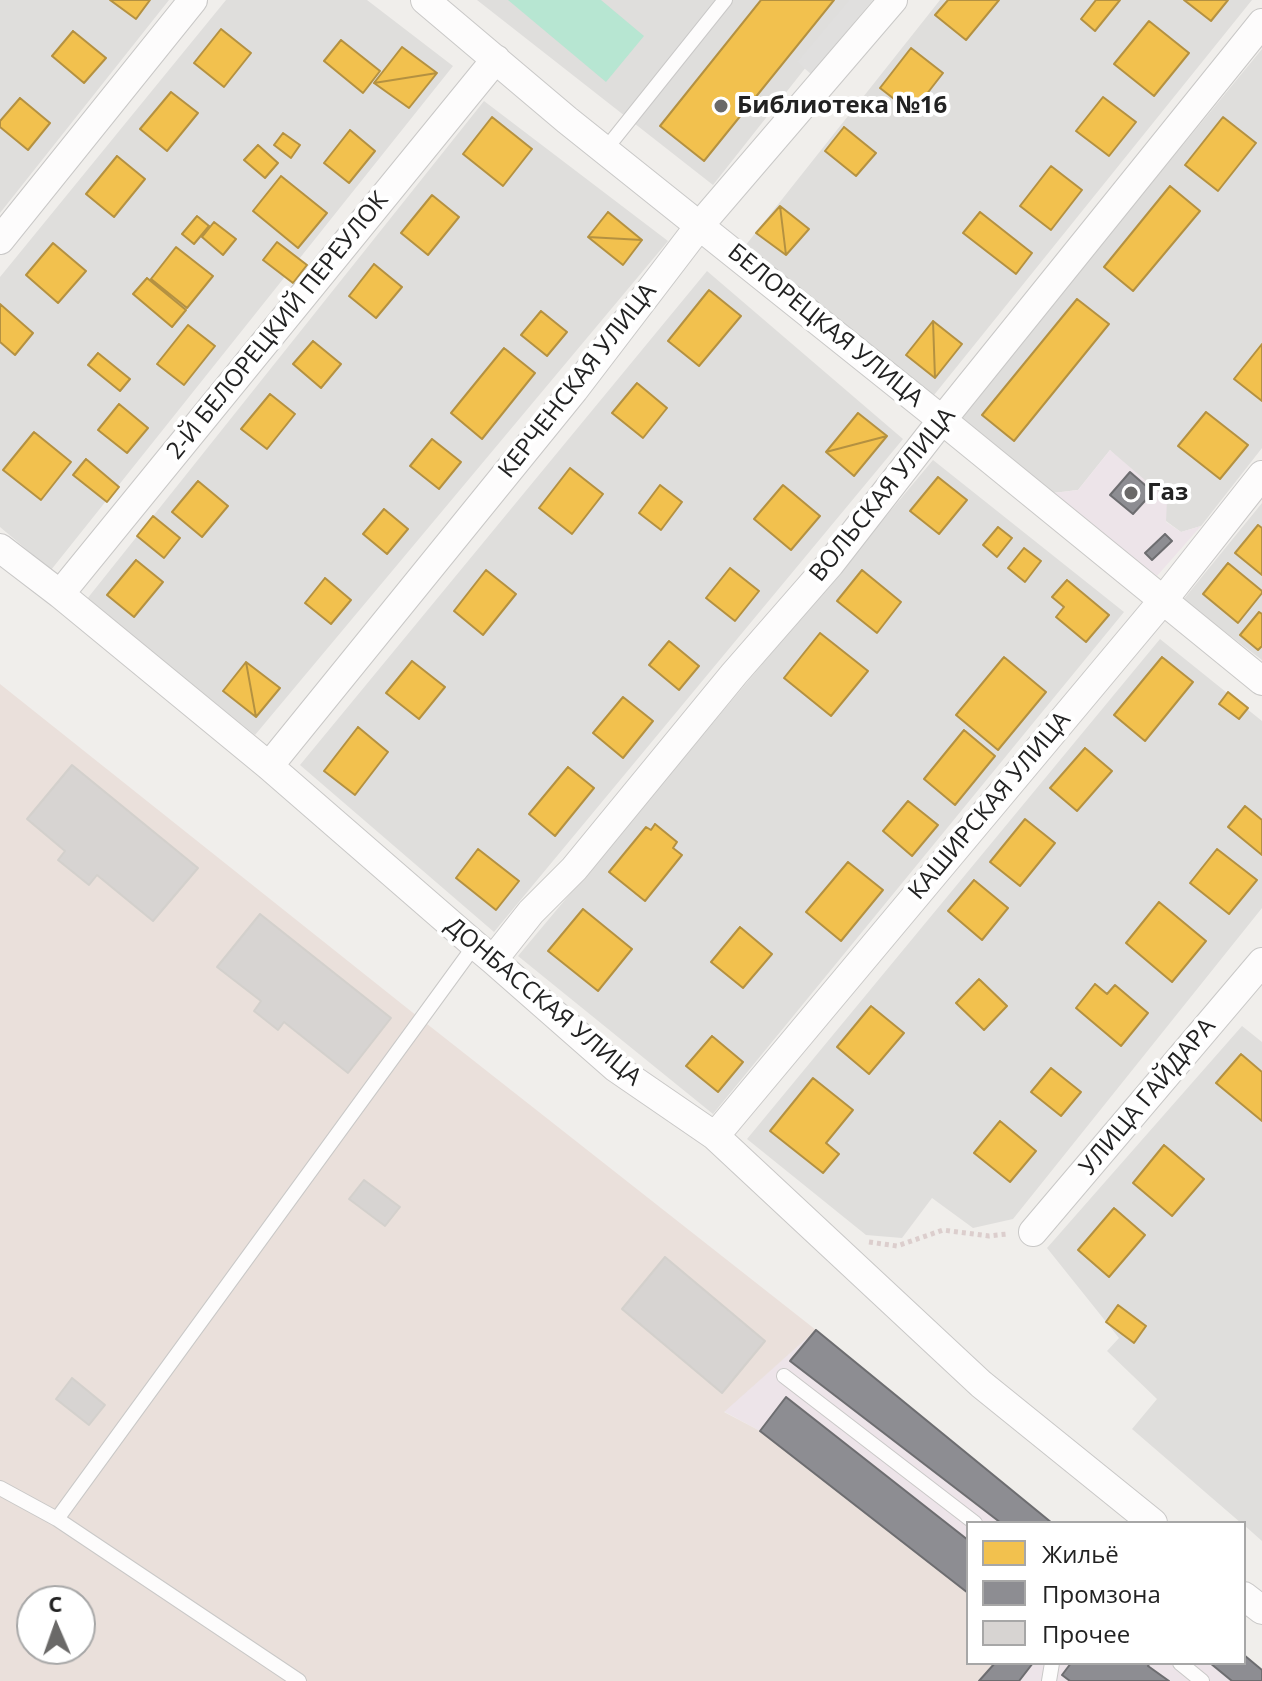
<!DOCTYPE html>
<meta charset="utf-8">
<style>
body{margin:0}
#map{position:relative;width:1262px;height:1681px;overflow:hidden;background:#f0eeeb;font-family:"Open Sans",sans-serif}
canvas{display:block}
.legend{position:absolute;left:966px;top:1521px;width:280px;height:144px;box-sizing:border-box;background:#fff;border:2px solid #a7a7a7;margin:0;padding:10px 14px;list-style:none;font-size:24px;color:#222}
.legend li{display:flex;align-items:center;gap:16px;height:40px}
.legend b{width:40px;border:2px solid #a7a7a7}
.north{position:absolute;left:16px;top:1585px;width:80px;height:80px;box-sizing:border-box;background:#fff;border:2px solid #a7a7a7;border-radius:50%;rotate:358deg;font-size:22px;font-weight:700;line-height:32px;text-align:center;color:#222}
.north::after{content:'';display:block;margin:auto;width:28px;height:36px;background:#6a6968;clip-path:polygon(50% 0,100% 100%,50% 72%,0 100%)}
</style>
<div id="map">
<canvas width="1262" height="1681"></canvas>
<ul class="legend">
<li><b style="height:22px;background:#f2c14e"></b>Жильё</li>
<li><b style="height:22px;background:#8d8d92"></b>Промзона</li>
<li><b style="height:22px;background:#d7d4d2"></b>Прочее</li>
</ul>
<div class="north">С</div>
</div>
<script>
const g = document.querySelector('canvas').getContext('2d');
g.lineJoin = 'round';
function paint(path, color) { g.fillStyle = color; g.fill(path, 'evenodd'); }
const toPath = rows => new Path2D(rows.map(r => 'M' + r).join(''));
function strokePath(path, color, width, dash) { g.strokeStyle = color; g.lineWidth = width; g.lineCap = dash ? 'butt' : 'round'; g.setLineDash(dash || []); g.stroke(path); }
function label(font, color, halo, rows, align = 'center') {
  g.font = font + ' "Open Sans",sans-serif'; g.lineWidth = 8; g.setLineDash([]); g.textBaseline = 'middle'; g.strokeStyle = halo; g.fillStyle = color; for (const [text, x, y, turn = 0] of rows) {
    g.save(); g.translate(x, y); g.rotate((+turn || 0) * Math.PI / 180); g.textAlign = isNaN(turn) ? turn : align; if (halo) g.strokeText(text, 0, 0); g.fillText(text, 0, 0); g.restore();
  }
}
const residential = toPath([
 [0,0,169,0,0,213],
 [226,0,367,0,453,66,51,570,0,527,0,277],
 [477,0,859,0,713,185],
 [940,0,1252,0,934,395,745,246],
 [1262,49,1262,448,1201,526,1181,532,1166,521,1110,450,1078,490,1053,493,959,417],
 [484,101,668,241,255,735,87,599],
 [707,271,903,439,494,932,300,765],
 [933,460,1124,612,713,1114,518,956],
 [1262,503,1262,660,1183,600],
 [1160,639,1262,721,1262,908,1013,1219,973,1228,932,1198,902,1238,866,1235,747,1139],
 [1242,1026,1262,1042,1262,1541,1244,1525,1244,1523,1241,1523,1132,1429,1157,1399,1107,1351,1119,1338,1047,1248]
]);
const industrial = toPath([
 [1110,450,1167,499,1166,522,1181,532,1201,526,1157,576,1053,493,1078,490],
 [816,1330,1052,1523,968,1523,968,1593,760,1431,723,1411],
 [1244,1655,1262,1670,1262,1681,979,1681,995,1663,1244,1663]
]);
const military = toPath([
 [0,684,422,1020,816,1330,724,1412,760,1431,968,1593,968,1663,995,1663,979,1681,0,1681],
 [32,1601,80,1601,80,1649,32,1649]
]);
const pitch = toPath([
 [508,0,601,0,644,36,606,82]
]);
const parking = toPath([
 [849,0,873,0,811,74,797,62]
]);
const homes = toPath([
 [110,0,150,0,136,19,110,0],
 [761,0,834,0,704,161,660,126,761,0],
 [948,0,999,0,966,40,935,15,948,0],
 [1096,0,1120,0,1095,31,1081,19,1096,0],
 [1184,0,1228,0,1211,21,1184,0],
 [1149,21,1189,53,1154,96,1114,64,1149,21],
 [221,29,251,53,224,87,194,63,221,29],
 [73,31,106,58,84,83,52,56,73,31],
 [341,40,380,71,363,93,324,61,341,40],
 [402,47,437,73,374,83,402,47],
 [911,48,943,73,912,113,880,88,911,48],
 [437,73,409,108,374,83,437,73],
 [171,92,198,113,167,151,140,129,171,92],
 [1103,97,1136,122,1109,156,1076,131,1103,97],
 [20,98,50,123,28,150,0,127,0,121,20,98],
 [492,117,532,149,503,186,463,154,492,117],
 [1223,117,1256,143,1218,191,1185,165,1223,117],
 [844,127,876,153,856,176,825,151,844,127],
 [350,130,375,151,349,183,324,163,350,130],
 [283,133,300,145,291,158,274,145,283,133],
 [258,145,278,163,265,178,244,160,258,145],
 [117,156,145,179,114,217,86,194,117,156],
 [1051,166,1082,190,1051,230,1020,206,1051,166],
 [281,176,327,213,298,248,253,211,281,176],
 [1170,186,1200,211,1133,291,1104,267,1170,186],
 [432,195,459,217,428,255,401,233,432,195],
 [780,206,786,255,756,233,780,206],
 [780,206,809,229,786,255,780,206],
 [608,212,642,240,588,237,608,212],
 [980,212,1032,253,1016,274,963,233,980,212],
 [197,216,209,226,194,244,182,234,197,216],
 [214,222,236,239,223,255,202,237,214,222],
 [588,237,642,240,623,265,588,237],
 [277,242,307,265,293,283,263,260,277,242],
 [53,243,86,271,58,303,26,275,53,243],
 [176,247,213,276,187,308,151,279,176,247],
 [374,264,402,287,376,318,349,296,374,264],
 [147,278,186,310,172,327,133,294,147,278],
 [709,290,741,316,699,366,668,341,709,290],
 [1077,299,1109,324,1014,441,982,415,1077,299],
 [0,304,33,333,15,355,0,342,0,304],
 [541,311,567,332,547,356,521,335,541,311],
 [933,321,935,378,906,355,933,321],
 [933,321,962,344,935,378,933,321],
 [188,325,215,346,184,385,157,364,188,325],
 [313,341,341,364,321,388,293,364,313,341],
 [1262,344,1262,401,1234,379,1262,344],
 [504,348,535,373,482,439,451,413,504,348],
 [98,353,130,379,120,391,88,365,98,353],
 [637,383,667,408,643,438,612,413,637,383],
 [270,394,295,414,267,449,241,429,270,394],
 [119,404,148,428,127,453,98,430,119,404],
 [1206,412,1248,445,1220,479,1178,446,1206,412],
 [858,413,887,436,826,452,858,413],
 [34,432,71,462,41,500,3,470,34,432],
 [887,436,854,476,826,452,887,436],
 [432,439,461,462,439,489,410,466,432,439],
 [86,459,119,487,107,502,73,475,86,459],
 [570,468,603,494,572,534,539,508,570,468],
 [938,477,967,500,939,534,910,511,938,477],
 [198,481,228,506,202,537,172,512,198,481],
 [660,485,682,502,661,530,639,513,660,485],
 [783,485,820,516,791,550,754,519,783,485],
 [384,509,408,529,387,554,363,534,384,509],
 [153,516,180,538,164,558,137,536,153,516],
 [1258,525,1262,528,1262,575,1235,553,1258,525],
 [998,527,1012,538,997,557,983,545,998,527],
 [1024,548,1041,561,1025,582,1008,568,1024,548],
 [136,560,163,582,134,617,107,595,136,560],
 [1228,563,1262,591,1262,593,1238,623,1203,594,1228,563],
 [730,568,759,591,735,621,706,598,730,568],
 [486,570,516,594,483,635,454,611,486,570],
 [862,570,901,602,877,633,837,601,862,570],
 [325,578,351,600,331,624,305,603,325,578],
 [1067,580,1109,615,1086,642,1056,617,1064,607,1052,597,1067,580],
 [1259,612,1262,614,1262,646,1258,650,1240,635,1259,612],
 [820,633,868,671,831,716,784,678,820,633],
 [669,641,699,666,679,690,649,665,669,641],
 [1004,657,1046,692,998,750,956,715,1004,657],
 [1162,657,1193,682,1145,741,1114,715,1162,657],
 [412,661,445,687,419,719,386,693,412,661],
 [246,662,256,717,223,691,246,662],
 [246,662,280,688,256,717,246,662],
 [1228,692,1248,708,1239,719,1219,704,1228,692],
 [623,697,653,721,623,758,593,733,623,697],
 [358,727,388,752,355,795,324,771,358,727],
 [964,730,995,756,955,805,924,779,964,730],
 [1085,748,1112,771,1077,811,1050,788,1085,748],
 [568,767,594,788,555,836,529,814,568,767],
 [908,801,938,825,912,856,883,831,908,801],
 [1245,806,1262,820,1262,855,1228,827,1245,806],
 [1025,819,1055,843,1020,886,990,862,1025,819],
 [655,824,677,842,673,848,682,855,645,901,609,872,646,827,651,830,655,824],
 [478,849,519,881,496,910,456,878,478,849],
 [1217,849,1257,880,1229,914,1190,883,1217,849],
 [848,862,883,890,841,941,806,912,848,862],
 [974,880,1008,908,982,940,948,911,974,880],
 [1159,902,1206,941,1172,982,1126,943,1159,902],
 [583,909,632,949,598,991,548,951,583,909],
 [740,927,772,954,743,988,711,962,740,927],
 [979,979,1007,1006,984,1030,956,1003,979,979],
 [1095,984,1107,994,1115,985,1148,1013,1121,1046,1076,1008,1095,984],
 [871,1006,904,1033,869,1074,837,1047,871,1006],
 [712,1036,743,1062,718,1092,686,1066,712,1036],
 [1241,1054,1262,1072,1262,1121,1216,1083,1241,1054],
 [1051,1068,1081,1092,1061,1116,1031,1092,1051,1068],
 [813,1078,853,1110,826,1143,839,1154,823,1173,770,1131,813,1078],
 [1000,1121,1036,1151,1010,1182,974,1153,1000,1121],
 [1164,1145,1204,1179,1172,1216,1133,1183,1164,1145],
 [1114,1208,1145,1235,1109,1277,1078,1250,1114,1208],
 [1118,1305,1146,1326,1134,1343,1106,1322,1118,1305]
]);
const industry = toPath([
 [1130,472,1153,492,1133,514,1110,495,1130,472],
 [1165,534,1172,541,1152,560,1145,553,1165,534],
 [816,1330,1052,1523,1001,1523,790,1361,816,1330],
 [786,1397,968,1540,968,1593,760,1431,786,1397],
 [1244,1655,1262,1670,1262,1681,1232,1681,1210,1663,1244,1663,1244,1655],
 [995,1663,1033,1663,1019,1681,979,1681,995,1663],
 [1071,1663,1150,1663,1148,1666,1169,1681,1070,1681,1062,1675,1071,1663]
]);
const building = toPath([
 [72,765,198,868,153,921,97,875,89,885,58,860,65,851,27,819,72,765],
 [260,914,391,1018,348,1073,284,1022,278,1030,254,1011,261,1001,217,967,260,914],
 [364,1180,400,1207,385,1226,349,1199,364,1180],
 [665,1257,765,1341,722,1393,622,1309,665,1257],
 [72,1378,105,1405,89,1425,56,1399,72,1378]
]);
const path = toPath([
 [869,1242,897,1246,943,1230,989,1236,1007,1234]
]);
const service = toPath([
 [605,150,725,0],
 [784,1376,975,1523],
 [0,1488,57,1519,299,1681],
 [57,1519,475,945],
 [1180,1663,1202,1681],
 [1049,1681,1052,1663]
]);
const minor = toPath([
 [425,0,567,120,942,420,1262,681],
 [0,240,193,0],
 [0,548,60,594,269,766,475,945,493,960,616,1068,715,1136,981,1384,1153,1523],
 [60,594,496,59],
 [269,766,574,390,700,225,893,0],
 [493,960,531,912,574,869,734,674,830,564,942,420,1262,23],
 [715,1136,1164,599,1262,475],
 [1033,1232,1262,962],
 [1244,1596,1262,1610]
]);
const markers = [
 [721,106,8,"#6a6968"],
 [1131,493,8,"#6a6968"]
];
const poiNames = [
 ["Библиотека №16",737,106],
 ["Газ",1147,493]
];
const streetNames = [
 ["2-Й БЕЛОРЕЦКИЙ ПЕРЕУЛОК",278,326,-51],
 ["БЕЛОРЕЦКАЯ УЛИЦА",825,326,39],
 ["КЕРЧЕНСКАЯ УЛИЦА",578,381,-52],
 ["ВОЛЬСКАЯ УЛИЦА",883,495,-51],
 ["КАШИРСКАЯ УЛИЦА",990,806,-50],
 ["ДОНБАССКАЯ УЛИЦА",543,1002,40],
 ["УЛИЦА ГАЙДАРА",1148,1097,-50]
];
paint(residential, '#dfdedc');
paint(industrial, '#ede4e9');
paint(military, '#eae0db');
paint(pitch, '#b7e6d2');
paint(parking, '#e0dfde');
paint(homes, '#f2c14e');
strokePath(homes, '#b49141', 2);
paint(industry, '#8d8d92');
strokePath(industry, '#6d6d70', 2);
paint(building, '#d7d4d2');
strokePath(building, '#d3d0cc', 2);
strokePath(service, '#c9c8c7', 16);
strokePath(minor, '#c9c8c7', 30);
strokePath(path, '#dccecd', 5, [4, 4]);
strokePath(service, '#fdfcfc', 14);
strokePath(minor, '#fdfcfc', 28);
for (const [x, y, r, color] of markers) { const dot = new Path2D(); dot.arc(x, y, r, 0, 2 * Math.PI); g.fillStyle = color; g.fill(dot); strokePath(dot, '#fff', 3); }
label('bold 24px', '#222', '#fff', poiNames, 'left');
label('24px', '#222', '#fff', streetNames);
</script>
